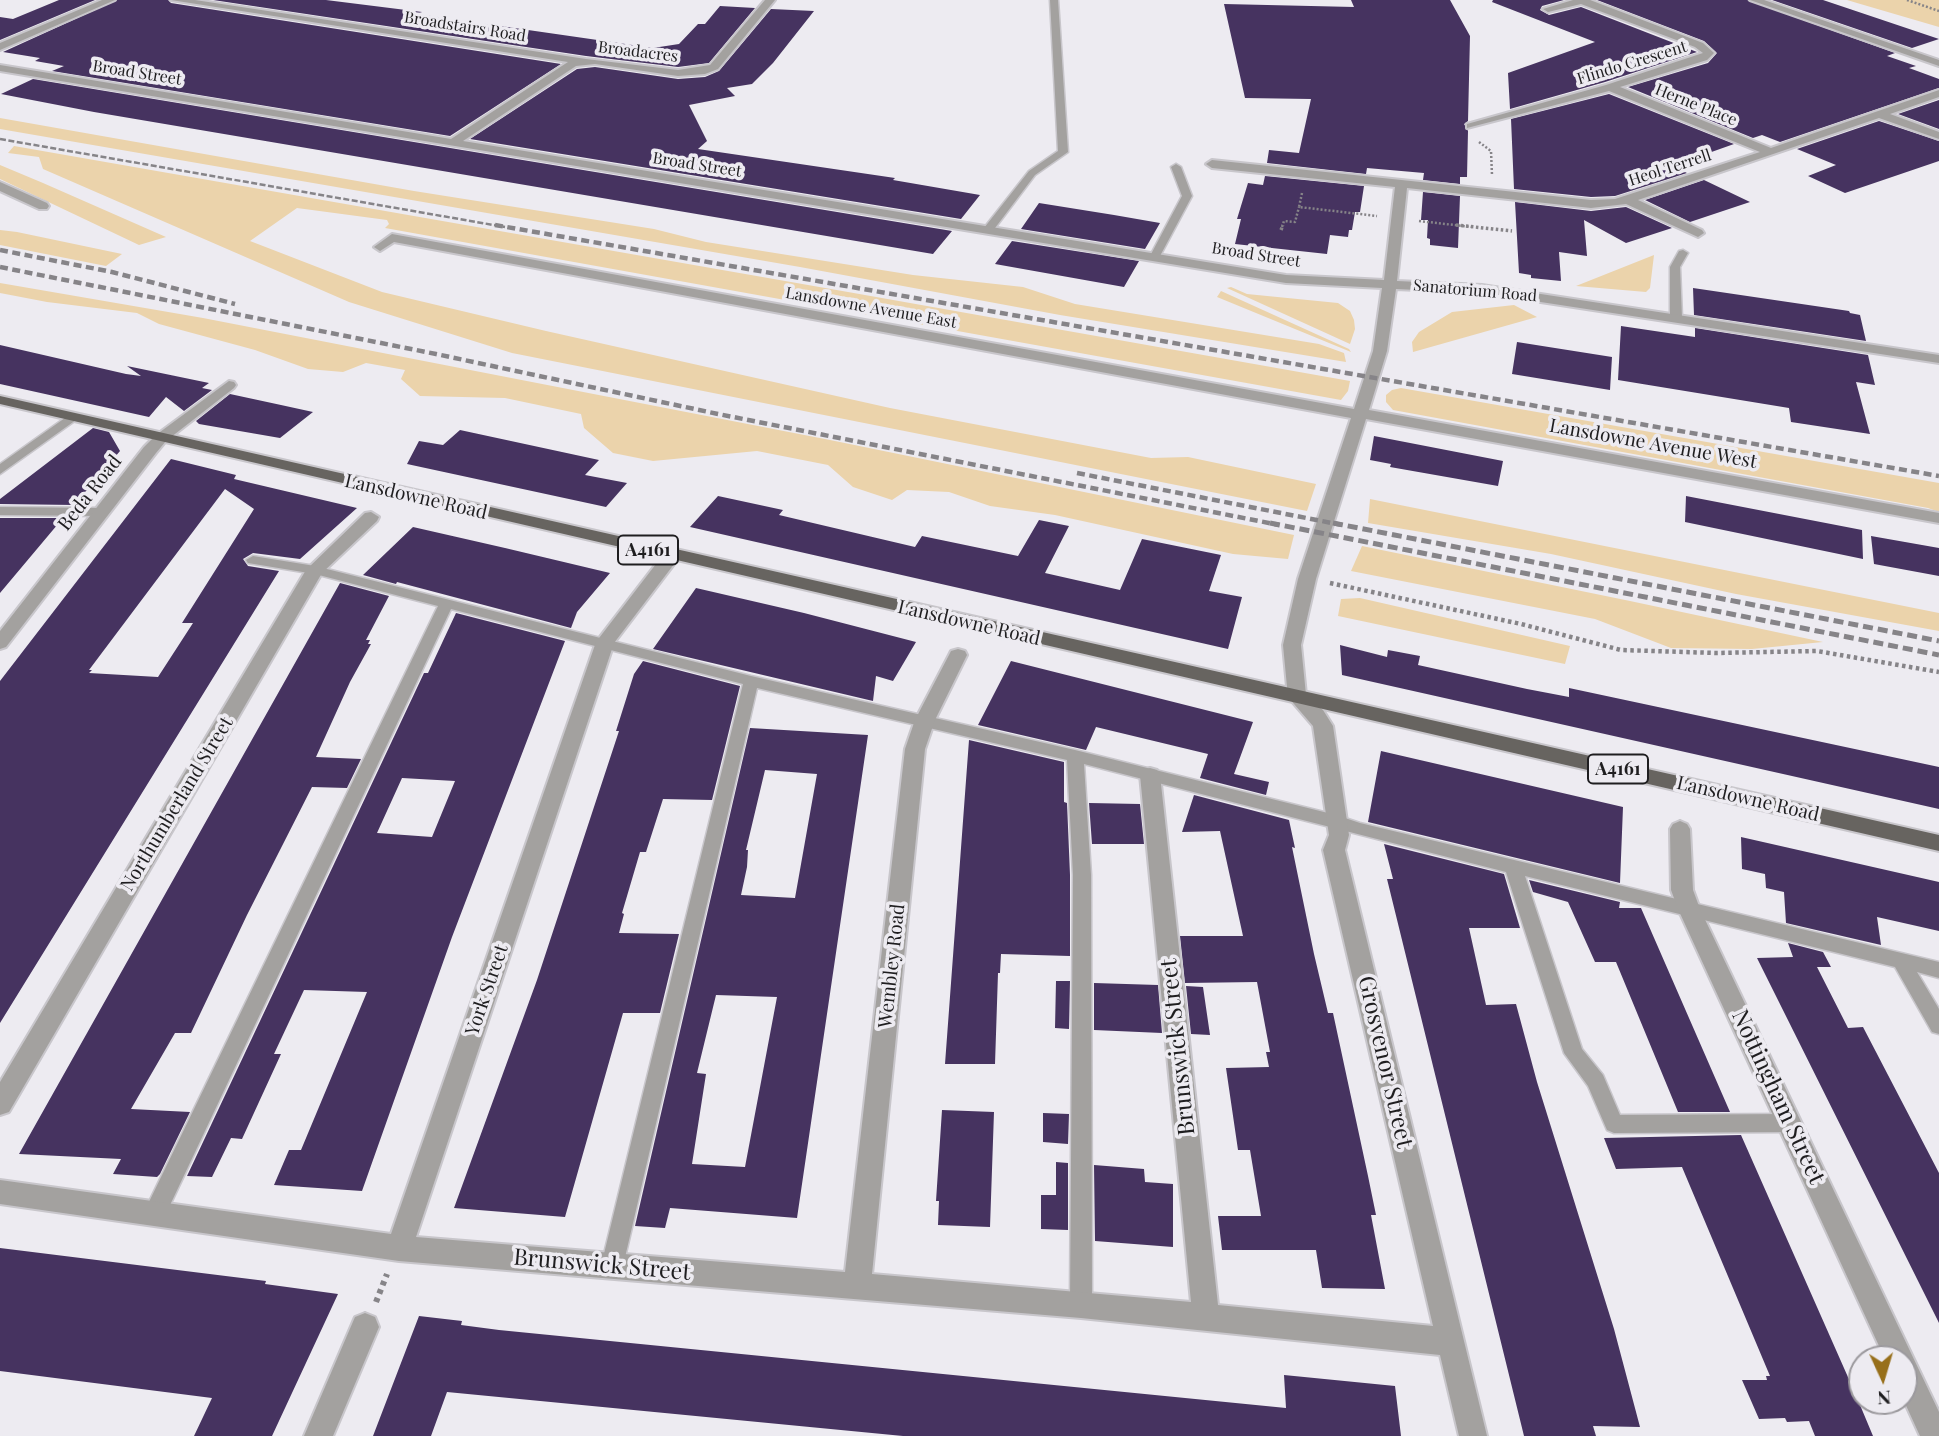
<!DOCTYPE html>
<style>
body{margin:0}
#map{position:relative;width:1939px;height:1436px;overflow:hidden;background:#edebf1;font-family:"Playfair Display",serif}
canvas{display:block}
.north{position:absolute;left:1848px;top:1345px;width:70px;height:70px;box-sizing:border-box;background:#edebf1;border:2px solid #9b999d;border-radius:50%;rotate:176deg;font-size:19px;font-weight:700;line-height:28px;text-align:center;color:#1f1e20}
.north::after{content:'';display:block;margin:auto;width:24px;height:32px;background:#976f1a;clip-path:polygon(50% 0,100% 100%,50% 72%,0 100%)}
</style>
<div id="map">
<canvas width="1939" height="1436"></canvas>
<div class="north">N</div>
</div>
<script>
const g = document.querySelector('canvas').getContext('2d');
g.lineJoin = 'round';
function paint(path, color) { g.fillStyle = color; g.fill(path, 'evenodd'); }
const toPath = rows => new Path2D(rows.map(r => 'M' + r).join(''));
function strokePath(path, color, width, dash) { g.strokeStyle = color; g.lineWidth = width; g.lineCap = dash ? 'butt' : 'round'; g.setLineDash(dash || []); g.stroke(path); }
function label(font, color, halo, rows, align = 'center') {
  g.font = font + ' "Playfair Display",serif'; g.lineWidth = 7; g.setLineDash([]); g.textBaseline = 'middle'; g.strokeStyle = halo; g.fillStyle = color; for (const [text, x, y, turn = 0] of rows) {
    g.save(); g.translate(x, y); g.rotate((+turn || 0) * Math.PI / 180); g.textAlign = isNaN(turn) ? turn : align; if (halo) g.strokeText(text, 0, 0); g.fillText(text, 0, 0); g.restore();
  }
}
const green = toPath([
 [1847,0,1939,0,1939,27,1857,3],
 [0,118,414,191,654,229,706,242,913,275,1023,287,1075,304,1319,344,1344,353,1346,362,1060,315,800,267,0,129],
 [14,146,848,292,1350,381,1348,391,1341,400,385,228,389,224,387,220,297,208,250,241,382,292,546,331,890,408,1151,458,1188,457,1316,484,1307,511,512,353,349,302,43,169,39,157,8,153],
 [0,165,43,183,166,237,139,245,0,179],
 [0,230,17,232,122,254,106,266,0,245],
 [1654,255,1650,288,1646,292,1576,286],
 [0,283,203,318,830,440,1294,535,1288,559,1233,554,1055,515,990,506,949,492,907,490,892,500,853,487,828,465,757,451,653,461,613,453,584,428,581,414,505,398,420,396,401,379,405,370,366,363,343,372,308,369,255,350,159,324,137,313,47,302,0,293],
 [1231,287,1247,294,1338,303,1350,311,1354,320,1355,329,1350,344,1227,288],
 [1221,291,1349,349,1351,352,1217,297],
 [1514,305,1537,317,1413,352,1412,342,1419,332,1452,312],
 [1401,388,1939,483,1939,512,1928,508,1393,410,1386,402,1386,395,1392,390],
 [1370,499,1939,613,1939,631,1736,594,1551,554,1368,523],
 [1362,546,1630,601,1823,642,1752,649,1671,648,1595,619,1351,571],
 [1360,598,1570,646,1565,664,1338,616,1341,599]
]);
const building = toPath([
 [59,0,95,0,0,40,0,17,13,19],
 [117,0,168,0,171,3,561,64,450,136,52,71,64,66,35,61,40,58,3,52],
 [213,0,326,0,422,12,417,14,653,48,679,44,698,24,705,24,720,6,755,8,709,63,678,67,586,56],
 [1351,0,1450,0,1470,36,1468,121,1464,124,1468,131,1467,177,1460,177,1460,184,1423,180,1424,173,1367,168,1366,174,1267,163,1269,150,1299,153,1311,99,1245,98,1224,4,1354,7],
 [1493,0,1564,0,1542,6,1540,10,1549,15,1581,7,1697,52,1605,82,1510,109,1508,73,1595,42,1492,2],
 [1597,0,1747,0,1895,53,1887,56,1916,66,1909,68,1939,79,1939,88,1780,142,1762,135,1753,138,1628,87,1708,63,1717,53,1704,41],
 [1772,0,1823,0,1939,39,1912,48],
 [771,9,814,11,773,63,752,84,727,88,735,96,689,105,707,141,698,149,895,178,893,180,980,195,961,219,470,139,577,69,595,67,678,79,705,77,719,71],
 [33,79,952,231,933,254,94,112,1,94],
 [1609,94,1734,144,1672,166,1687,173,1615,196,1591,197,1514,189,1511,119],
 [1939,100,1939,129,1898,114],
 [1879,121,1939,141,1939,161,1845,193,1808,176,1836,165,1797,149],
 [1265,176,1364,186,1360,212,1355,212,1352,230,1349,230,1348,237,1330,235,1327,254,1235,244,1241,219,1237,219,1248,183,1263,185],
 [1704,180,1750,202,1690,222,1645,200],
 [1423,192,1460,196,1458,248,1430,245,1430,239,1427,238,1428,220,1421,220],
 [1515,202,1591,211,1626,207,1672,228,1626,243,1584,220,1587,256,1559,252,1561,281,1531,278,1531,275,1519,273],
 [1039,203,1114,215,1160,223,1145,249,1021,229],
 [1012,241,1139,261,1124,287,995,264],
 [1693,288,1849,311,1850,313,1860,315,1866,341,1694,315],
 [1621,326,1695,337,1695,328,1868,355,1875,385,1856,382,1870,434,1791,422,1789,408,1618,380],
 [1517,342,1612,357,1610,390,1512,374],
 [0,345,126,374,141,376,127,366,209,383,202,388,212,390,184,411,166,397,149,417,0,384],
 [230,394,281,405,313,412,280,438,199,424,196,421],
 [93,428,109,432,120,451,74,505,0,504,0,499],
 [460,430,599,460,585,475,627,483,606,507,407,464,419,441,443,445],
 [1374,436,1503,461,1498,486,1390,467,1391,464,1370,460],
 [171,459,236,475,234,479,357,508,300,559,253,553,243,559,248,566,279,571,0,1023,0,681],
 [225,489,254,509,182,623,193,623,158,677,89,673,92,670,89,670],
 [718,496,783,510,779,515,915,547,922,536,1018,556,1039,520,1069,526,1045,573,1120,590,1142,539,1221,555,1209,591,1242,597,1228,649,690,527],
 [1686,496,1862,530,1863,559,1685,522],
 [0,518,63,518,0,593],
 [413,527,505,548,610,573,577,612,571,628,397,582,396,584,363,575],
 [1871,536,1939,548,1939,576,1874,564],
 [340,583,389,596,366,640,370,640,368,644,371,644,350,682,316,757,361,759,347,788,312,787,247,915,191,1033,175,1033,131,1109,190,1112,160,1174,157,1177,113,1174,121,1159,19,1154],
 [696,588,804,613,916,642,893,681,876,676,873,701,653,649],
 [456,613,565,641,452,937,362,1191,274,1185,289,1150,301,1150,367,992,304,990,274,1054,281,1054,242,1139,231,1138,212,1177,187,1176,424,673,428,673],
 [402,778,455,781,432,837,377,833],
 [1340,645,1387,657,1388,650,1420,656,1418,665,1527,689,1569,697,1569,688,1939,767,1939,809,1342,675],
 [643,661,740,686,712,800,663,799,646,852,640,852,622,913,624,914,619,933,679,934,660,1013,623,1013,565,1217,454,1208,537,980,619,731,616,731,634,674],
 [1011,661,1253,722,1234,774,1269,782,1266,795,1200,778,1208,754,1096,727,1086,750,978,725],
 [750,728,868,735,797,1218,670,1208,665,1228,635,1226],
 [765,770,817,774,795,898,741,895,747,867,748,850,746,850],
 [716,995,777,997,745,1167,692,1164,706,1074,697,1073],
 [969,740,1064,762,1064,802,1067,803,1070,875,1070,956,1001,954,1000,973,998,973,995,1064,945,1064],
 [1381,751,1623,807,1620,883,1368,822],
 [1194,795,1289,820,1295,848,1292,847,1314,954,1328,1013,1333,1013,1368,1176,1376,1215,1371,1215,1385,1289,1322,1288,1316,1250,1222,1250,1218,1216,1261,1216,1250,1150,1238,1150,1226,1068,1269,1067,1266,1052,1270,1052,1257,982,1185,983,1180,936,1243,936,1220,831,1182,832],
 [1089,803,1140,804,1144,844,1092,844],
 [1741,837,1939,882,1939,931,1877,917,1881,945,1786,923,1784,892,1766,888,1765,874,1742,869],
 [1384,844,1504,874,1520,928,1469,928,1486,1005,1516,1004,1537,1082,1614,1329,1640,1427,1593,1426,1596,1436,1524,1436,1387,879,1393,879],
 [1529,880,1620,902,1619,908,1641,908,1730,1112,1678,1112,1616,962,1595,962,1568,902,1533,892],
 [1788,943,1823,952,1831,967,1817,967,1848,1028,1863,1027,1939,1173,1939,1323,1757,958,1793,957],
 [1056,981,1070,981,1069,1029,1055,1028],
 [1094,983,1158,985,1162,1033,1094,1030],
 [1186,986,1203,987,1210,1035,1191,1034],
 [942,1110,994,1112,990,1227,938,1225,939,1201,936,1201],
 [1043,1113,1069,1114,1068,1144,1043,1142],
 [1741,1135,1855,1393,1873,1436,1815,1436,1809,1421,1787,1422,1785,1418,1759,1419,1742,1380,1767,1380,1766,1376,1770,1376,1682,1167,1616,1169,1604,1138],
 [1056,1162,1068,1163,1068,1230,1041,1229,1041,1195,1056,1195],
 [1094,1165,1144,1169,1145,1182,1173,1184,1173,1247,1095,1241],
 [0,1248,266,1281,265,1284,338,1294,272,1436,194,1436,212,1398,0,1371],
 [419,1316,462,1321,461,1325,499,1330,1286,1408,1284,1375,1395,1386,1401,1436,903,1436,447,1392,431,1436,373,1436]
]);
const pathFar3 = toPath([
 [1907,0,1939,11],
 [1479,142,1491,151,1492,175],
 [1302,193,1299,207,1377,216],
 [1419,221,1472,227],
 [1282,227,1284,221,1295,222,1299,207]
]);
const pathFar2 = toPath([
 [1456,225,1512,231],
 [1281,230,1283,225]
]);
const pathFar1 = toPath([
 [1330,583,1521,624,1621,650,1716,653,1817,651,1939,672]
]);
const path = toPath([
 [376,1302,387,1274]
]);
const service = toPath([
 [1050,0,1058,0,1068,152,1035,175,992,232,984,232,984,228,1029,171,1058,151,1050,0],
 [1176,164,1181,167,1192,196,1160,256,1155,259,1150,256,1182,196,1171,167,1176,164],
 [1683,250,1688,253,1680,267,1682,318,1676,321,1670,318,1670,267,1679,251,1683,250],
 [72,413,78,417,76,420,0,474,0,464,72,413],
 [0,507,102,508,109,512,102,516,0,515,0,507],
 [253,556,315,566,751,676,1075,750,1336,815,1360,823,1939,962,1939,978,1917,972,1939,1009,1939,1034,1932,1032,1895,967,1525,876,1582,1049,1603,1075,1620,1115,1790,1114,1797,1117,1800,1123,1797,1129,1790,1132,1614,1133,1607,1130,1588,1086,1564,1053,1506,872,1084,764,1091,875,1092,1305,1089,1313,1081,1316,1073,1313,1070,1305,1073,875,1067,760,757,688,623,1266,620,1273,612,1276,604,1273,601,1266,743,684,451,609,163,1220,155,1223,147,1220,144,1213,147,1206,438,606,315,574,248,563,246,560,253,556]
]);
const minor = toPath([
 [102,0,115,0,0,50,0,43,102,0],
 [171,0,195,0,586,59,678,70,710,65,765,0,775,0,718,69,705,74,678,76,595,64,576,66,463,141,1286,275,1384,280,1395,187,1212,168,1206,164,1212,160,1591,200,1615,199,1760,152,1609,91,1467,128,1467,124,1606,85,1703,53,1695,47,1581,4,1548,12,1543,9,1573,0,1590,0,1703,43,1714,53,1707,60,1620,87,1771,148,1939,90,1939,97,1890,114,1939,132,1939,139,1879,118,1638,200,1702,230,1704,233,1698,237,1626,204,1591,208,1407,188,1397,281,1482,285,1939,355,1939,363,1482,293,1396,289,1387,351,1369,410,1939,513,1939,523,1366,419,1316,579,1301,645,1306,695,1323,710,1333,726,1349,835,1345,850,1487,1436,1459,1436,1440,1355,1081,1318,399,1261,0,1204,0,1180,391,1234,596,642,666,551,672,550,681,555,614,643,416,1237,845,1272,905,749,915,720,949,655,951,651,958,649,965,651,967,655,935,720,925,749,872,1274,1191,1302,1140,775,1143,770,1150,768,1157,770,1160,775,1218,1305,1433,1326,1323,850,1329,835,1313,726,1288,697,1283,645,1298,579,1351,418,394,242,380,251,374,247,392,234,1354,409,1373,351,1382,288,1286,283,0,71,0,65,451,139,568,62,171,0],
 [1750,0,1764,0,1939,60,1939,66,1750,0],
 [0,182,47,203,49,206,47,209,39,209,0,191,0,182],
 [229,381,234,382,236,385,234,388,166,441,156,453,6,647,0,649,0,631,144,447,156,435,229,381],
 [371,512,379,517,377,521,322,573,9,1112,0,1115,0,1082,306,570,365,513,371,512],
 [1680,821,1687,824,1690,829,1693,890,1700,909,1939,1412,1939,1436,1920,1436,1904,1401,1904,1359,1885,1359,1678,909,1671,890,1670,829,1673,824,1680,821],
 [365,1313,375,1317,379,1327,333,1436,304,1436,355,1317,365,1313]
]);
const primary = toPath([
 [0,396,1939,835,1939,851,0,404,0,396]
]);
const railFar2 = toPath([
 [0,139,505,227]
]);
const railFar1 = toPath([
 [495,225,1939,476],
 [0,250,112,272,235,304],
 [0,267,436,354,718,414,1279,525],
 [1077,473,1342,525]
]);
const rail = toPath([
 [1270,523,1939,655],
 [1333,523,1939,641]
]);
const farStreetnames = [
 ["Broadstairs Road",465,27,9],
 ["Broadacres",638,52,7],
 ["Flindo Crescent",1632,63,-17],
 ["Broad Street",137,73,9],
 ["Herne Place",1696,105,22],
 ["Broad Street",697,165,9],
 ["Heol Terrell",1670,168,-18],
 ["Broad Street",1256,255,9],
 ["Sanatorium Road",1475,291,5],
 ["Lansdowne Avenue East",871,308,10]
];
const shields = [
 [648,550,60],
 [1618,769,60]
];
const shieldNames = [
 ["A4161",648,550],
 ["A4161",1618,769]
];
const streetNames = [
 ["Lansdowne Avenue West",1653,444,10],
 ["Beda Road",90,493,-52],
 ["Lansdowne Road",416,497,13],
 ["Lansdowne Road",969,623,13],
 ["Lansdowne Road",1748,799,13],
 ["Northumberland Street",177,804,-59],
 ["Wembley Road",892,966,-84],
 ["York Street",487,990,-71]
];
const nearStreetnames = [
 ["Brunswick Street",1178,1047,-96],
 ["Grosvenor Street",1385,1062,77],
 ["Nottingham Street",1778,1097,65],
 ["Brunswick Street",602,1265,5]
];
paint(green, '#ebd3ab');
paint(building, '#463360');
strokePath(service, '#c8c6cb', 3);
strokePath(minor, '#c8c6cb', 4);
strokePath(primary, '#c8c6cb', 4);
strokePath(pathFar3, '#868488', 2.5, [2, 2]);
strokePath(pathFar2, '#868488', 3.5, [2.5, 2.5]);
strokePath(pathFar1, '#868488', 4.5, [3.5, 3.5]);
strokePath(path, '#868488', 6, [4.5, 4.5]);
paint(service, '#a3a19f');
paint(minor, '#a3a19f');
paint(primary, '#676460');
strokePath(railFar2, '#868488', 2.5, [6, 2.5]);
strokePath(railFar1, '#868488', 4.5, [8, 4.5]);
strokePath(rail, '#868488', 5, [10, 5]);
label('16px', '#1f1e20', '#edebf1', farStreetnames);
for (const [x, y, w] of shields) { const box = new Path2D(); box.roundRect(x - w / 2, y - 14.5, w, 29, 5); g.fillStyle = '#edebf1'; g.fill(box); strokePath(box, '#1f1e20', 2); }
label('bold 18px', '#1f1e20', null, shieldNames);
label('19px', '#1f1e20', '#edebf1', streetNames);
label('23px', '#1f1e20', '#edebf1', nearStreetnames);
</script>
